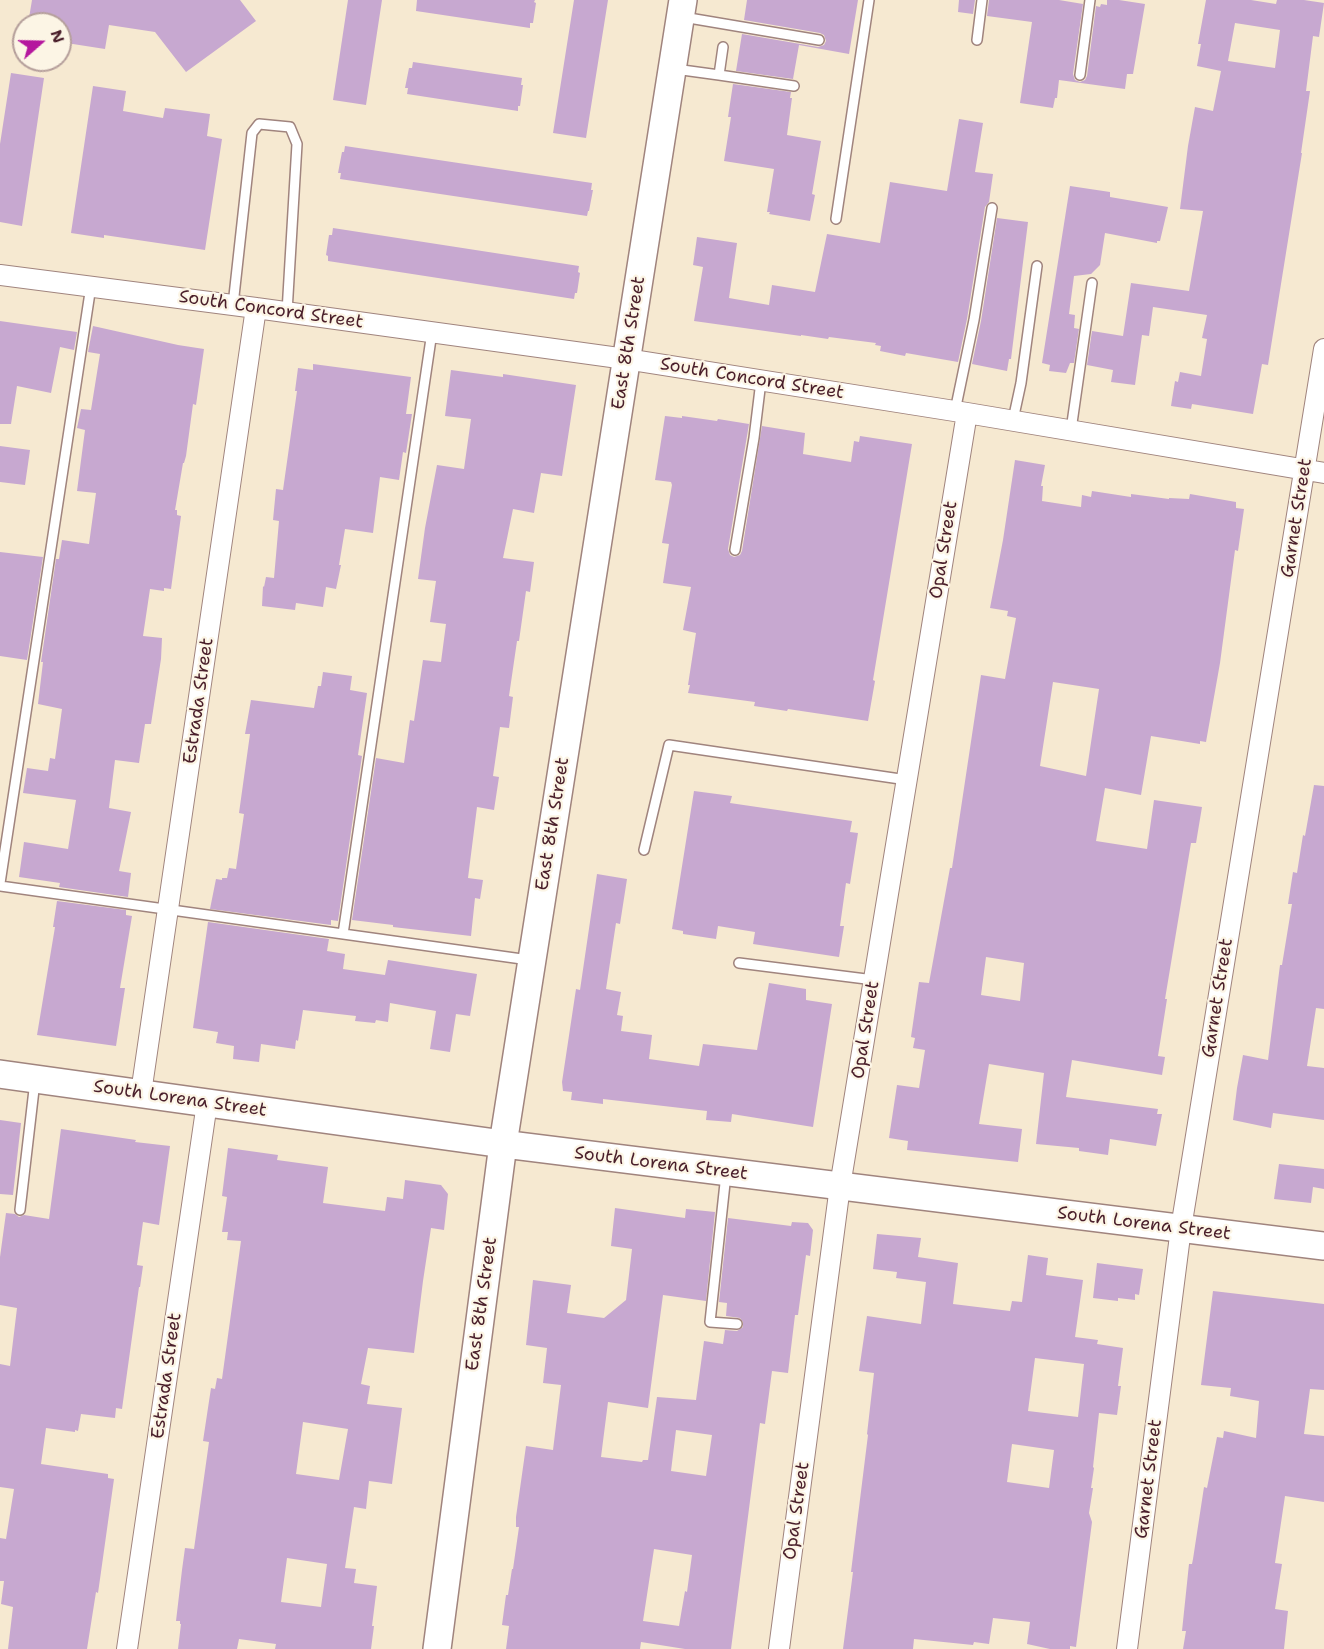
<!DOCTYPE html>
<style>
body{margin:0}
#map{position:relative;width:1324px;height:1649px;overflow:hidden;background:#f6e9d1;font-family:"Shantell Sans",sans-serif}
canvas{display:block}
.north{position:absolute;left:12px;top:12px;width:60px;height:60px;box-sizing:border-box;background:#fcf5e5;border:2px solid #b59f9b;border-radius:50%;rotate:70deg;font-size:16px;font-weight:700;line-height:24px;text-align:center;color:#4a1f2b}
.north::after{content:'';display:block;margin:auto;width:21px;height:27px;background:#b5179e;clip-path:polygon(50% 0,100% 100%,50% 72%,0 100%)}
</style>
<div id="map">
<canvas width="1324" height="1649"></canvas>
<div class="north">N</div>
</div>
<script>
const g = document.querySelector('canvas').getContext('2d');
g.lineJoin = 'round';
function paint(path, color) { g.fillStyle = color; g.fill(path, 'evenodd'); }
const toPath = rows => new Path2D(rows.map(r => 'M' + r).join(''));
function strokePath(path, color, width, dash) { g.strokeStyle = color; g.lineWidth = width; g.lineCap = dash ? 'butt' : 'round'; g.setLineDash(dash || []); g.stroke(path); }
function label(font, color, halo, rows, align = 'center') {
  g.font = font + ' "Shantell Sans",sans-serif'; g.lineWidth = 4.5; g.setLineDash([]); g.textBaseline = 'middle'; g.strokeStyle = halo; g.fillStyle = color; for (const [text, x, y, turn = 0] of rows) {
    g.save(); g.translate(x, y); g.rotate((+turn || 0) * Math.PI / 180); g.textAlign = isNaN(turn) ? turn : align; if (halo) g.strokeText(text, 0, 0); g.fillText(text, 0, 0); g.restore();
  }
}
const building = toPath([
 [32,0,240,0,256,21,186,72,155,32,109,25,105,49,60,42,60,24,28,24],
 [348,0,382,0,366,105,333,100],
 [417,0,535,0,534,2,536,3,533,23,530,23,530,28,416,11],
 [574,0,608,0,586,138,553,133],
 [747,0,858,0,849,54,799,45,793,79,736,71,742,34,818,47,824,45,826,41,824,35,820,33,744,20],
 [959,0,975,0,973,14,958,12],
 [989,0,1059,0,1083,4,1073,74,1075,80,1080,82,1085,80,1087,76,1096,6,1100,7,1101,4,1107,5,1107,0,1119,0,1145,4,1133,74,1127,74,1125,89,1059,80,1057,98,1055,98,1053,108,1020,103,1032,22,987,16],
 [1206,0,1251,0,1276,4,1277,0,1304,0,1324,3,1319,37,1313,36,1306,91,1310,91,1301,153,1302,153,1268,365,1262,364,1253,414,1192,404,1191,409,1171,406,1175,381,1178,382,1180,372,1201,376,1207,339,1202,338,1207,315,1153,307,1149,336,1142,335,1135,385,1111,382,1113,370,1087,365,1092,331,1123,336,1131,283,1189,291,1203,211,1180,209,1188,146,1195,107,1213,111,1221,71,1197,66,1201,44,1198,44],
 [1235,23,1280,30,1275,68,1228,61],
 [413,62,522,78,521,85,523,85,520,106,518,106,518,111,407,94,408,88,405,88,409,68,412,68],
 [11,73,44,78,22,226,0,222,0,144],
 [733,84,791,92,790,98,792,98,787,135,821,141,812,194,815,195,810,221,769,214,770,212,767,212,774,169,724,161,731,117,728,117],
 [93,86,126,91,123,111,163,118,165,108,210,114,207,136,222,139,205,250,104,235,104,238,71,233],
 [959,119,983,123,975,172,993,174,989,202,985,207,967,319,958,362,906,353,905,356,880,351,881,346,875,345,876,343,829,337,828,339,801,335,801,336,694,321,703,267,693,265,697,237,737,243,729,298,769,305,772,285,815,292,827,234,880,243,890,182,947,191],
 [345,146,592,183,591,190,593,190,589,211,588,211,587,216,340,179,341,173,338,173,342,152,344,152],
 [1070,186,1110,192,1110,197,1168,207,1160,241,1157,241,1157,243,1105,233,1100,265,1091,274,1074,276,1069,314,1075,315,1074,328,1079,329,1074,363,1070,363,1066,373,1049,371,1050,365,1042,363],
 [997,218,1028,222,1011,359,1009,359,1007,371,972,364,981,321],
 [333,228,579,266,578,272,580,273,577,293,575,293,574,299,328,261,328,256,326,255,329,235,332,235],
 [0,321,77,332,74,350,60,347,51,393,17,386,11,424,0,424],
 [93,326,178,345,204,349,196,405,193,404,186,456,184,463,183,463,175,510,177,510,177,515,181,516,171,589,164,588,164,591,150,589,143,636,162,638,161,659,151,724,145,724,139,763,115,760,109,808,131,812,119,871,131,873,128,897,59,887,60,883,19,877,24,842,68,849,76,800,23,793,27,768,48,771,50,758,55,759,62,709,38,704,43,662,41,662,56,559,59,559,62,540,89,544,96,493,77,491,85,430,77,428,81,409,91,410,100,354,88,352],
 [313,364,411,377,406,414,412,414,406,453,403,452,399,480,380,477,373,533,345,529,339,565,341,565,336,589,326,587,323,607,296,603,295,610,262,606,263,586,264,587,266,577,274,578,279,521,273,520,276,489,283,490,297,391,295,391,298,368,313,370],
 [451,370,503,377,503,374,576,385,562,476,541,473,534,513,513,509,503,558,534,562,530,592,526,591,519,641,517,641,509,696,513,697,509,728,500,727,493,776,499,777,494,810,477,807,468,878,483,880,480,899,475,898,471,936,393,927,393,925,352,920,376,758,404,763,410,720,414,721,423,660,441,662,446,624,430,622,436,581,418,579,425,528,437,465,464,469,471,419,445,416],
 [665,416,682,418,682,416,717,421,718,419,749,424,728,549,730,555,734,557,740,555,742,551,762,426,805,433,803,454,851,462,854,441,859,442,860,436,912,444,873,680,875,681,868,721,788,709,787,711,754,706,755,702,688,693,690,685,688,685,696,633,683,630,691,587,663,583,669,544,662,543,672,485,671,482,655,480],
 [0,446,30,450,25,485,0,482],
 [1015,460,1045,465,1041,486,1043,486,1042,501,1081,507,1082,495,1091,497,1092,491,1131,497,1131,494,1169,499,1169,498,1189,499,1190,494,1236,502,1236,508,1244,509,1238,551,1235,550,1220,663,1206,742,1200,741,1200,744,1151,736,1141,795,1105,788,1096,841,1147,849,1154,800,1202,807,1196,843,1191,843,1165,999,1167,999,1158,1056,1165,1057,1162,1075,1072,1060,1066,1097,1158,1109,1157,1114,1162,1114,1156,1146,1110,1139,1108,1155,1079,1151,1079,1148,1036,1144,1044,1073,989,1064,979,1124,1022,1129,1018,1162,907,1150,908,1141,889,1138,897,1085,919,1088,925,1050,913,1048,915,1038,911,1037,919,982,929,983,950,868,952,868,981,675,1005,679,1016,618,1007,616,1008,611,990,608,1003,540],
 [1053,682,1099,689,1086,776,1040,766],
 [986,957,1024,963,1020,1001,981,995],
 [0,552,43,557,27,660,0,656],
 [323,672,352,676,350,690,367,693,358,755,362,756,338,921,331,920,331,925,210,909,216,879,222,880,222,878,227,878,229,868,236,869,244,814,239,813,250,734,245,734,251,700,314,708,318,686,321,686],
 [1314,785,1324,786,1324,1009,1316,1008,1307,1066,1324,1068,1324,1120,1273,1113,1271,1128,1233,1120,1237,1088,1243,1055,1268,1060,1280,965,1282,965,1292,904,1288,904,1293,872,1297,873,1303,835,1305,836],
 [694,791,732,796,730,803,852,821,850,832,858,833,850,884,846,883,840,926,844,926,839,957,753,944,755,932,718,926,716,939,683,934,683,931,672,929],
 [597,874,627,879,620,924,616,923,606,989,621,992,617,1015,623,1016,621,1031,652,1035,649,1059,699,1066,703,1044,757,1050,769,983,806,989,806,1000,832,1004,813,1127,732,1114,731,1122,706,1120,707,1111,603,1099,603,1104,571,1100,572,1092,563,1091,562,1082,576,989,580,990],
 [57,901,126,910,126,915,132,916,120,988,125,988,116,1046,37,1035,55,927,53,927],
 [208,922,329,939,327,951,345,954,343,969,385,975,388,960,477,974,470,1016,456,1014,450,1052,430,1049,436,1011,390,1003,388,1022,376,1020,375,1023,355,1021,356,1016,303,1010,298,1041,296,1040,295,1049,261,1044,259,1062,233,1059,234,1046,216,1043,218,1032,193,1028],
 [0,1120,21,1123,13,1195,0,1194],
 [61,1129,136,1140,135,1142,170,1146,159,1225,143,1222,137,1265,143,1266,140,1287,139,1287,122,1409,116,1408,115,1418,81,1414,78,1431,75,1430,75,1432,46,1428,41,1464,108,1474,108,1478,114,1479,100,1579,98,1593,96,1592,87,1649,8,1649,13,1607,1,1604,4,1581,0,1581,0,1538,6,1539,14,1489,0,1487,0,1364,10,1366,17,1308,0,1305,0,1257,6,1213,15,1214,19,1217,24,1215,49,1219],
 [228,1148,278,1155,277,1160,328,1167,323,1203,385,1211,387,1197,403,1199,405,1180,441,1185,448,1194,444,1230,431,1228,423,1281,414,1353,368,1348,361,1384,370,1386,367,1404,402,1408,392,1484,369,1481,366,1509,354,1507,345,1568,356,1569,354,1583,377,1586,372,1626,374,1626,371,1649,275,1649,276,1644,239,1639,237,1649,178,1649,181,1624,180,1624,180,1621,176,1621,182,1570,185,1548,194,1549,209,1442,203,1441,211,1388,215,1389,217,1378,222,1379,241,1241,227,1240,228,1232,222,1232,227,1197,222,1196],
 [303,1422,348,1429,339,1480,296,1474],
 [287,1558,327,1564,321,1607,281,1602],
 [1279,1164,1324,1169,1324,1189,1313,1187,1311,1203,1274,1199],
 [615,1208,685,1218,686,1209,715,1212,706,1301,663,1295,648,1408,608,1402,601,1457,642,1462,643,1460,648,1460,657,1397,696,1400,704,1341,723,1344,725,1330,737,1331,743,1327,743,1322,740,1318,726,1316,727,1303,719,1302,728,1218,791,1226,792,1222,808,1223,813,1230,810,1256,806,1255,798,1315,795,1315,788,1373,772,1371,765,1424,760,1423,731,1649,685,1649,641,1642,640,1649,506,1649,509,1626,502,1625,506,1595,508,1595,512,1569,513,1569,519,1527,516,1527,516,1517,526,1446,553,1450,561,1385,543,1383,547,1348,526,1345,533,1280,571,1285,567,1313,604,1318,626,1300,632,1249,611,1246],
 [676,1430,712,1435,706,1476,671,1471],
 [654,1549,692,1555,687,1592,685,1591,679,1626,643,1621],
 [877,1234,921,1238,918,1257,958,1263,953,1304,1010,1311,1012,1301,1022,1302,1028,1255,1048,1258,1046,1275,1083,1280,1075,1337,1098,1340,1097,1344,1123,1348,1118,1386,1121,1386,1117,1415,1099,1413,1093,1467,1094,1468,1091,1488,1093,1488,1089,1513,1092,1522,1076,1647,1070,1646,1070,1649,1050,1649,1027,1644,1030,1622,993,1618,989,1644,974,1642,973,1645,914,1639,913,1649,843,1649,853,1572,851,1572,868,1435,867,1434,874,1373,859,1371,867,1316,921,1324,926,1282,896,1278,897,1272,873,1269],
 [1035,1358,1084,1364,1078,1417,1028,1411],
 [1012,1444,1054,1450,1049,1488,1007,1482],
 [1097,1263,1143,1269,1139,1295,1135,1294,1135,1300,1118,1298,1118,1301,1093,1298],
 [1213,1291,1324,1304,1324,1390,1310,1389,1304,1434,1324,1436,1324,1502,1285,1496,1275,1563,1282,1564,1275,1609,1288,1611,1284,1649,1183,1649,1186,1631,1182,1631,1189,1564,1192,1564,1193,1559,1204,1487,1207,1488,1217,1437,1223,1438,1224,1431,1256,1438,1259,1401,1230,1396,1231,1388,1201,1385]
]);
const lane = toPath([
 [683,17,819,40],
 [977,40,982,0],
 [675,69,719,75,723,47],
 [719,75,794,86],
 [1080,75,1090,0],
 [836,219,869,0],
 [233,305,252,133,259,124,290,127,297,144,287,312],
 [955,411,974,320,992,208],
 [1013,420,1021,383,1037,266],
 [1071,430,1092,283],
 [735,550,754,438,761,381],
 [644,850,669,745,907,780],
 [0,883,91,286],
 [0,886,529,960],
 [343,934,432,332],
 [739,963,874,980],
 [726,1174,710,1322,737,1324],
 [20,1210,35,1081]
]);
const street = toPath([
 [0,275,256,308,626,359,967,413,1324,473],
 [141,1093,256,308],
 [127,1649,207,1103],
 [779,1649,840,1186,967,413],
 [1127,1649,1181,1228,1324,349]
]);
const secondary = toPath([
 [0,1074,503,1144,1324,1246],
 [437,1649,503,1144,683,0]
]);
const streetNames = [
 ["South Concord Street",271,310,8],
 ["East 8th Street",629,343,-81],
 ["South Concord Street",752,379,9],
 ["Garnet Street",1297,518,-81],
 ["Opal Street",944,550,-81],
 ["Estrada Street",199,701,-82],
 ["East 8th Street",553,824,-81],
 ["Garnet Street",1218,998,-81],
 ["Opal Street",866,1030,-81],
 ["South Lorena Street",180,1099,8],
 ["South Lorena Street",661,1164,7],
 ["South Lorena Street",1144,1224,7],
 ["East 8th Street",482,1304,-82],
 ["Estrada Street",167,1376,-82],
 ["Garnet Street",1149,1479,-83],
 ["Opal Street",797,1511,-82]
];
paint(building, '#c7a8d0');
strokePath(lane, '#a0847e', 12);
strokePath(street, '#a0847e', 22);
strokePath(secondary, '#a0847e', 30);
strokePath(lane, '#fff', 9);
strokePath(street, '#fff', 20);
strokePath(secondary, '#fff', 27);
label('18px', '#4a1f2b', '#fcf5e5', streetNames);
</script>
